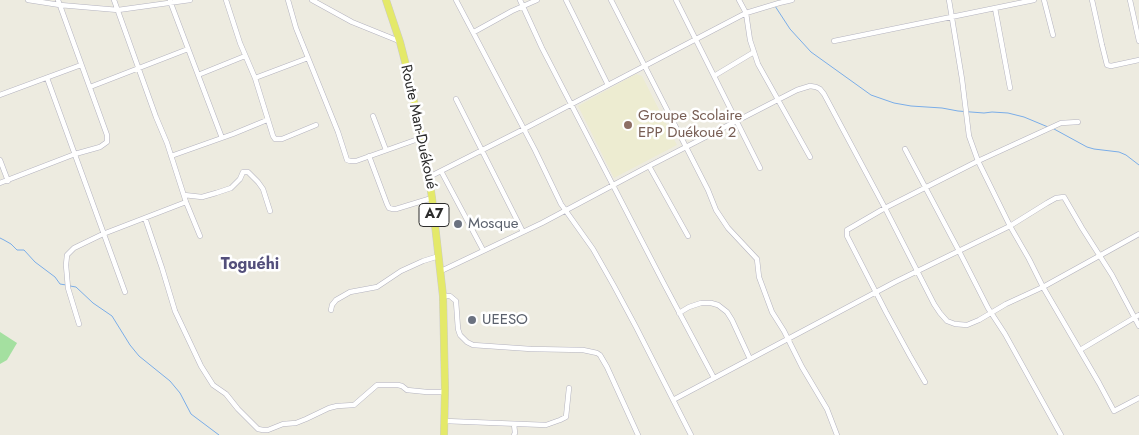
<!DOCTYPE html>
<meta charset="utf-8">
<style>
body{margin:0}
canvas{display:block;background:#edebe0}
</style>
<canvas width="1139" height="435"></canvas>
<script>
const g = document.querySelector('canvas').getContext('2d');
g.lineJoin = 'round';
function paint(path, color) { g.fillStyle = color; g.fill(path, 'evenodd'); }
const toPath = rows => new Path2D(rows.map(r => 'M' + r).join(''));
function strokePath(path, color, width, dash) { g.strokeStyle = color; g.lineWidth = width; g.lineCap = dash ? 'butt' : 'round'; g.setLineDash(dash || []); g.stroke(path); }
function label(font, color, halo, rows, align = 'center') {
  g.font = font + ' Jost,sans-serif'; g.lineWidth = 5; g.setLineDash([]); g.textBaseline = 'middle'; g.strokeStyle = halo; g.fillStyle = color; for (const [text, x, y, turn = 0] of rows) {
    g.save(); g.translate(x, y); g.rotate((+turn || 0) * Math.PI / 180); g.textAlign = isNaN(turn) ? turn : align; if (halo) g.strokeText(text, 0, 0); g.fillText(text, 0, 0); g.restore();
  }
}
const education = toPath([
 [636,74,642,76,677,145,614,178,578,106]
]);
const green = toPath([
 [0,332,17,343,7,360,0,364]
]);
const stream = toPath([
 [775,6,790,29,811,52,871,95,894,103,911,106,942,108,958,111,984,113,992,112,1008,113,1024,117,1048,127],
 [1054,129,1087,147,1094,149,1119,152,1126,155,1139,165],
 [0,238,4,240,11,244,17,250,24,250,35,262,55,277,60,284,66,285],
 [70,286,76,287,93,303,112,316,130,345,139,356,170,381,180,393,191,414,219,435]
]);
const street = toPath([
 [28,0,60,5,118,10,190,0],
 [114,0,156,117,167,143,186,202,200,236],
 [226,0,240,43,255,78,273,136,275,139,282,139,316,125],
 [288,0,296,28,338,132,347,160,350,161,356,161,421,138],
 [312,0,352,22,399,41],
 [456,0,535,150,561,204,593,249,614,286,636,327,691,435],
 [520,0,542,48,663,282,714,378],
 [566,0,608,85],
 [611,0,708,190,716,210,728,228,757,259,759,277,772,312,784,331,802,367,827,409,837,435],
 [676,0,760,168],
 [739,0,746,13,750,40,758,64,810,157],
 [949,0,962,79,969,136,978,161,1010,226,1029,259,1043,287,1099,383,1114,411,1139,398],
 [1044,0,1053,35],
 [1092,0,1102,45,1107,65,1111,66,1139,60],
 [1130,0,1139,41],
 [170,1,222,138],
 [995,8,1010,88],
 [474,32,512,11,537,0],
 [834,41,1034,0],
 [198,75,245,56],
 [714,76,754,52],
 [47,78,125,292],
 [255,78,308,58],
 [90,87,188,49],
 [0,95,81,65],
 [456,99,523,232],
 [373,116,386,150],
 [905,149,959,251,988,308,1005,334,1061,435],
 [171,156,233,134,267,120],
 [369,156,387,204,389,208,393,209,396,209,432,198],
 [0,160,8,181],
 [649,166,688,236],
 [441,171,483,250],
 [429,177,524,129,746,13,779,3,792,0],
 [0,183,75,154,100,147,107,142,107,135,58,0],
 [184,195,202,197,216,193,231,188,240,179,243,172,248,172,258,182,263,189,270,211],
 [145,218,162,268,175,311,201,366,213,385,226,394,238,409,258,429,263,430,268,430,283,424,296,423,306,419,329,408,337,406,354,405,377,385,398,385,402,386,407,390,427,392,445,392],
 [441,271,542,223,649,166,797,90,810,86,816,87,820,89,824,94,885,208,934,304,940,313,947,321,955,324,967,325,979,320,1006,304,1043,287,1139,234],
 [443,296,450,296,456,301,458,329,460,335,467,342,473,345,531,349,583,350,597,353,600,355,607,367,638,435],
 [331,310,332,305,336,300,350,292,377,287,401,271,423,261,439,256],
 [679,313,689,307,701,303,711,303,718,305,727,312,732,320,750,359],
 [79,324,68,288,66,265,67,255,74,248,103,234,186,202],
 [1080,350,1139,315],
 [925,382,910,356,886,312,847,236,847,230,885,208,978,161,1061,123,1078,122],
 [673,400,895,282,1010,226,1047,203,1056,198,1064,197,1082,228,1112,275,1139,326],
 [445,421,546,425,560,420,566,417,569,388],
 [514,435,515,433,514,424]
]);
const primary = toPath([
 [386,0,400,42,410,81,421,138,429,177,432,198,443,296,445,389,444,435]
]);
const markers = [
 [628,125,5,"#8d6e63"],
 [458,224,5,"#6b7280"],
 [472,320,5,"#6b7280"]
];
const shields = [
 [434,215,30]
];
const shieldNames = [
 ["A7",434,215]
];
const educationNames = [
 ["Groupe Scolaire",638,116],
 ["EPP Duékoué 2",638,133]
];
const streetNames = [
 ["Route Man-Duékoué",418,127,78]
];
const worshipNames = [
 ["Mosque",468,224],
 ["UEESO",482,320]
];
const neighbourhoodNames = [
 ["Toguéhi",250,265]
];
paint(education, '#edecd1');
paint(green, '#a4e0a0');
strokePath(stream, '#7aade8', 1);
strokePath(street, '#b4b3bf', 5.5);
strokePath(primary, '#ccc', 8);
strokePath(street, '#fff', 4.5);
strokePath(primary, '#e4e969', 7);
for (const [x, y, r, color] of markers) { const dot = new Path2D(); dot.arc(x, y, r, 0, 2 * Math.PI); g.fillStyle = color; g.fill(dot); strokePath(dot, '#fff', 2); }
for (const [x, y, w] of shields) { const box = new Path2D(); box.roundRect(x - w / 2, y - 11.5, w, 23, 4); g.fillStyle = '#fff'; g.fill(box); strokePath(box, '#2c2c2c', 1); }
label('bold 14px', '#2c2c2c', null, shieldNames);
label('15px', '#785e54', '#fff', educationNames, 'left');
label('15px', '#2c2c2c', '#fff', streetNames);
label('15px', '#5b616d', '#fff', worshipNames, 'left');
label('bold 16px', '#534f7b', '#fff', neighbourhoodNames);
</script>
